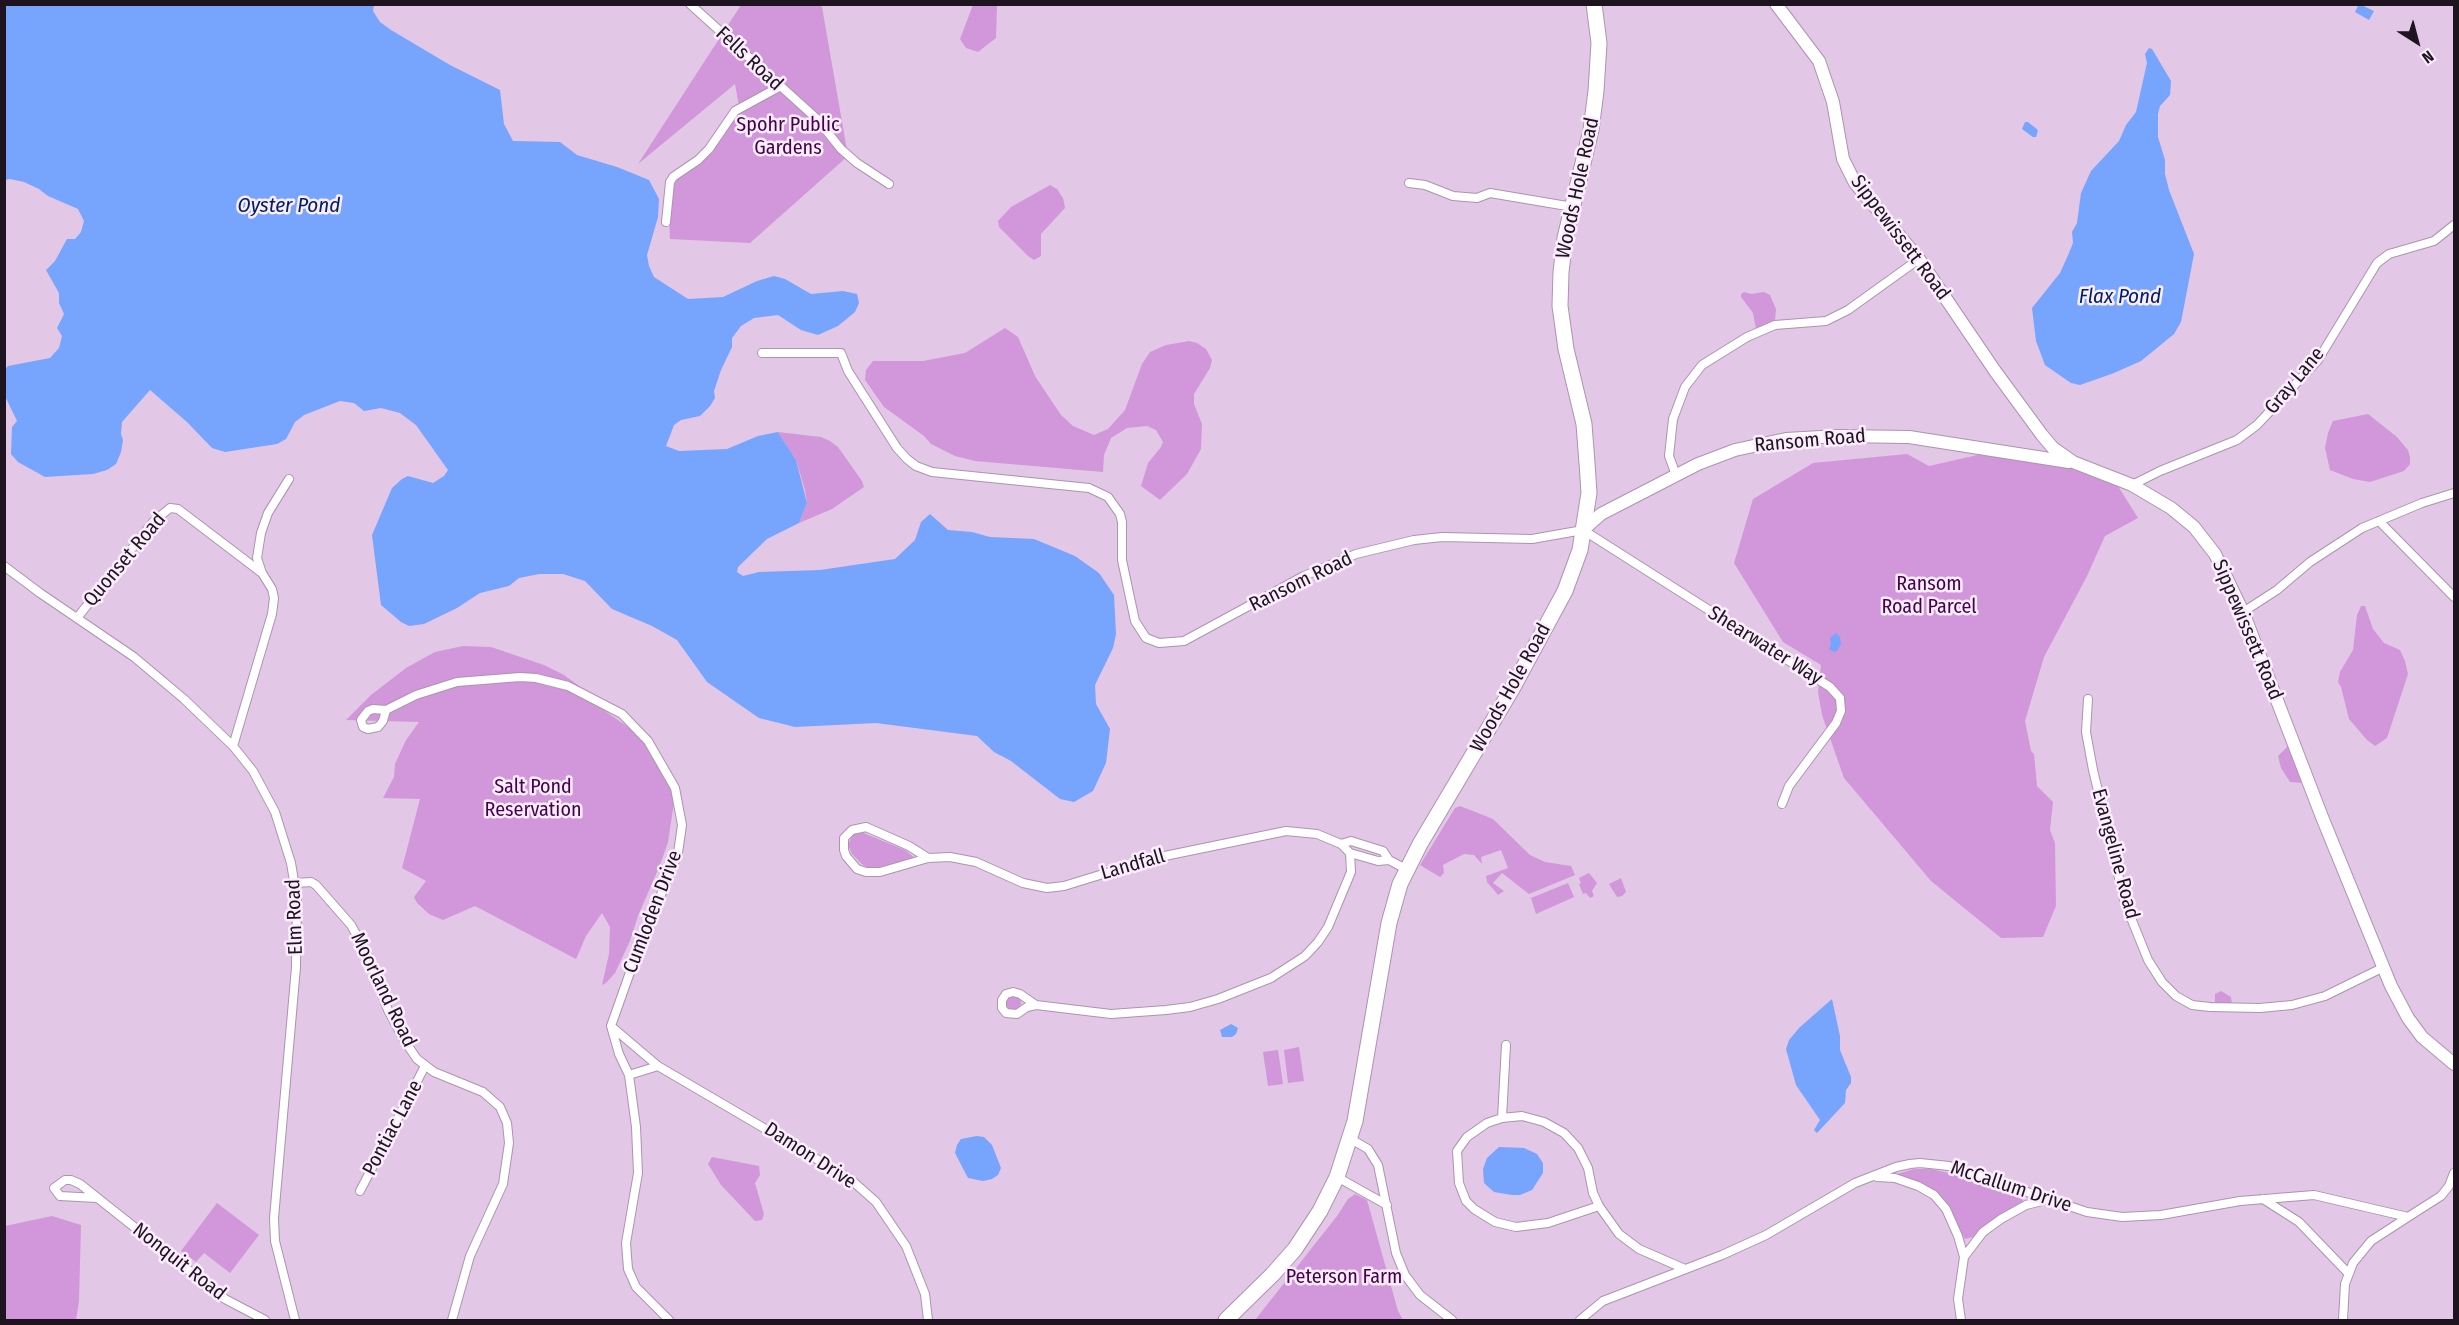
<!DOCTYPE html>
<style>
body{margin:0}
#map{position:relative;width:2459px;height:1325px;overflow:hidden;background:#e2c7e6;font-family:"Fira Sans Condensed",sans-serif}
canvas{display:block}
.frame{position:absolute;inset:0;border:6px solid #1e141f;pointer-events:none}
.north{position:absolute;left:2387px;top:12px;width:60px;height:60px;-webkit-text-stroke:4px #fbedfd;paint-order:stroke;rotate:144deg;font-size:16px;font-weight:700;line-height:24px;text-align:center;color:#1e141f}
.north::after{content:'';display:block;margin:auto;width:21px;height:27px;background:#1e141f;clip-path:polygon(50% 0,100% 100%,50% 72%,0 100%)}
</style>
<div id="map">
<canvas width="2459" height="1325"></canvas>
<div class="frame"></div>
<div class="north">N</div>
</div>
<script>
const g = document.querySelector('canvas').getContext('2d');
g.lineJoin = 'round';
function paint(path, color) { g.fillStyle = color; g.fill(path, 'evenodd'); }
const toPath = rows => new Path2D(rows.map(r => 'M' + r).join(''));
function strokePath(path, color, width, dash) { g.strokeStyle = color; g.lineWidth = width; g.lineCap = dash ? 'butt' : 'round'; g.setLineDash(dash || []); g.stroke(path); }
function label(font, color, halo, rows, align = 'center') {
  g.font = font + ' "Fira Sans Condensed",sans-serif'; g.lineWidth = 5; g.setLineDash([]); g.textBaseline = 'middle'; g.strokeStyle = halo; g.fillStyle = color; for (const [text, x, y, turn = 0] of rows) {
    g.save(); g.translate(x, y); g.rotate((+turn || 0) * Math.PI / 180); g.textAlign = isNaN(turn) ? turn : align; if (halo) g.strokeText(text, 0, 0); g.fillText(text, 0, 0); g.restore();
  }
}
const green = toPath([
 [816,4,822,7,848,156,750,243,670,239,668,197,683,168,713,145,740,112,735,84,638,164,741,5],
 [973,5,997,6,996,38,978,52,966,48,960,39],
 [1050,185,1057,189,1063,198,1065,208,1041,234,1041,256,1034,260,1028,256,999,227,998,221,1011,207],
 [1744,292,1751,294,1764,292,1770,295,1776,309,1775,321,1756,329,1753,313,1741,297,1741,294],
 [1005,328,1018,337,1035,376,1061,415,1073,426,1094,435,1108,429,1125,410,1142,364,1150,352,1166,345,1189,341,1197,343,1206,349,1212,360,1210,368,1194,394,1194,404,1202,424,1201,449,1187,474,1160,500,1141,486,1148,463,1161,447,1163,442,1156,430,1147,426,1127,428,1111,438,1104,455,1103,472,975,461,955,456,931,444,924,436,884,407,865,380,866,370,873,361,923,361,965,353],
 [2368,414,2397,437,2408,450,2410,457,2410,464,2404,471,2370,482,2353,479,2330,470,2325,448,2328,433,2333,421],
 [778,432,821,437,830,441,838,447,862,481,864,487,832,509,799,523,807,503,805,490,796,460],
 [2004,449,2111,475,2138,518,2105,536,2087,576,2044,657,2025,721,2031,751,2034,754,2037,786,2053,802,2050,830,2055,843,2056,906,2043,937,2001,938,1931,881,1844,778,1822,715,1818,692,1821,665,1783,642,1734,563,1753,499,1813,463,1907,454,1929,466],
 [2361,606,2365,606,2373,629,2384,643,2400,650,2405,661,2408,674,2387,738,2375,746,2367,740,2349,719,2341,687,2338,682,2340,672,2353,650,2357,615],
 [463,646,491,647,544,665,564,675,590,694,605,711,635,732,648,748,675,796,668,842,660,865,638,916,630,941,615,973,606,983,602,985,609,954,610,927,602,913,586,936,576,959,475,906,443,920,429,914,417,903,414,897,426,881,402,868,420,799,383,798,394,777,395,764,406,740,419,722,346,720,371,695,406,668,435,652],
 [2288,746,2289,747,2304,783,2290,782,2281,768,2278,756],
 [1460,806,1493,819,1530,855,1545,862,1571,866,1575,875,1529,894,1502,873,1493,883,1504,891,1498,895,1487,882,1486,876,1508,868,1501,850,1481,857,1482,864,1474,855,1464,854,1443,865,1444,873,1440,877,1420,865,1455,808],
 [861,832,905,850,915,858,880,867,869,868,863,865,852,854,848,845,853,834],
 [1589,873,1597,883,1592,891,1594,896,1590,898,1586,893,1583,894,1579,884,1581,883,1579,878],
 [1621,878,1626,892,1622,896,1617,897,1609,884],
 [1568,883,1574,897,1536,914,1531,898],
 [2221,991,2231,997,2232,1004,2215,1004,2215,994],
 '1005 1003a8 8 0 1 1 16 0a8 8 0 1 1-16 0Z',
 [1299,1047,1304,1081,1288,1083,1284,1050],
 [1278,1050,1283,1084,1268,1086,1263,1052],
 [712,1157,759,1166,760,1175,755,1183,764,1214,762,1220,755,1221,721,1185,708,1164],
 [1914,1169,1931,1169,1962,1176,2022,1195,2023,1202,1992,1220,1973,1237,1965,1239,1947,1204,1927,1186,1897,1174],
 [1355,1194,1367,1200,1398,1311,1403,1320,1255,1320,1337,1216,1348,1199],
 [217,1203,259,1235,230,1273,204,1253,196,1262,181,1251],
 [52,1216,81,1225,79,1301,76,1320,5,1320,5,1226]
]);
const water = toPath([
 [2359,4,2374,11,2369,20,2355,12],
 [4,5,374,5,373,11,380,22,391,30,450,65,500,90,504,124,513,141,560,142,577,155,617,167,649,180,659,199,658,217,647,255,649,266,654,277,688,299,723,297,757,281,774,276,785,279,811,294,843,291,857,294,859,303,855,312,838,326,818,335,801,330,778,315,754,318,741,326,732,338,732,347,721,370,714,391,715,398,710,406,700,416,681,420,674,425,666,446,679,451,727,449,758,436,778,432,796,460,807,503,799,523,767,539,738,567,737,572,743,576,759,572,820,570,895,559,915,540,921,522,930,514,948,530,972,532,990,537,1034,539,1075,556,1099,573,1114,595,1116,634,1113,648,1095,685,1096,704,1110,729,1106,763,1093,791,1074,802,1060,799,1011,761,994,752,977,736,876,723,795,727,759,718,707,682,677,640,652,626,612,609,585,581,563,574,539,574,519,578,509,586,480,593,457,608,424,624,409,626,401,622,381,605,372,535,392,488,402,479,408,476,433,483,444,476,448,470,416,425,400,413,381,408,364,411,354,403,340,401,304,415,295,422,286,439,277,444,225,452,212,448,187,422,150,390,122,422,121,434,123,440,121,452,116,464,107,470,93,474,45,477,18,462,11,454,12,427,17,421,5,396,5,370,8,366,50,358,59,348,62,336,57,328,64,314,59,303,59,293,46,270,55,261,67,239,75,239,81,232,84,221,78,209,48,196,39,189,24,182,10,179,5,180],
 [2149,48,2152,49,2171,81,2170,95,2160,106,2158,114,2158,137,2165,160,2165,174,2169,190,2194,254,2181,322,2174,334,2141,361,2114,373,2080,385,2071,383,2045,365,2036,341,2032,308,2060,273,2069,253,2073,243,2072,232,2077,223,2081,193,2091,171,2119,141,2126,125,2136,112,2147,63,2145,54],
 [2025,122,2028,122,2038,130,2036,137,2033,137,2022,129],
 [1836,633,1840,637,1841,644,1837,651,1834,652,1829,649,1831,644,1830,638],
 [1832,999,1840,1036,1840,1050,1851,1077,1851,1083,1846,1090,1845,1103,1817,1133,1814,1130,1820,1120,1796,1085,1786,1049,1789,1040,1799,1028],
 [1231,1024,1238,1028,1236,1034,1232,1037,1222,1037,1220,1030],
 [977,1136,984,1137,992,1145,1001,1168,998,1175,992,1179,983,1181,968,1178,955,1153,957,1145,961,1139],
 [1499,1147,1524,1148,1537,1154,1543,1163,1543,1173,1532,1190,1520,1195,1512,1195,1494,1192,1484,1183,1483,1169,1487,1158]
]);
const street = toPath([
 [690,4,817,119,841,149,857,163,889,184],
 [1409,183,1425,185,1453,196,1477,198,1490,193,1573,207],
 [666,222,670,182,673,177,698,160,709,149,735,111,779,87],
 [762,353,841,353,848,371,897,448,907,459,916,466,932,472,1089,488,1108,497,1120,514,1122,522,1122,560,1135,621,1146,638,1159,643,1184,641,1304,576,1356,554,1414,540,1442,537,1532,539,1583,530,1830,687,1840,698,1841,711,1836,723,1789,786,1782,804],
 [1676,475,1669,456,1673,419,1685,387,1702,365,1747,337,1775,325,1826,321,1848,310,1919,259],
 [2132,485,2160,471,2237,440,2257,425,2318,360,2377,263,2389,254,2434,241,2454,225],
 [2379,521,2454,597],
 [4,566,40,593,134,657,184,699,233,746,253,771,275,812,291,863,297,899,296,967,274,1218,275,1241,295,1320],
 [262,573,257,558,261,533,268,513,289,479],
 [2243,612,2277,590,2310,562,2362,528,2422,503,2454,493],
 [77,618,153,522,170,508,178,509,262,573,272,589,274,598,272,614,233,746],
 [2088,699,2086,732,2093,770,2125,903,2148,960,2162,982,2176,996,2192,1005,2210,1007,2260,1008,2292,1005,2325,996,2384,967],
 [386,710,383,721,378,727,368,729,363,727,361,720,368,711,373,709,386,710,416,695,457,682,520,677,536,678,568,686,622,714,648,741,675,788,682,825,678,853,634,961,611,1026,619,1054,629,1075,636,1127,638,1173,626,1243,628,1269,636,1287,669,1320],
 [1341,844,1351,841,1383,851,1389,860,1406,869],
 [928,858,909,846,866,827,852,830,844,838,844,850,846,856,857,869,866,872,880,872,928,858,950,857,976,862,1023,883,1047,888,1064,886,1155,858,1286,831,1317,834,1341,844,1350,853,1378,861,1389,860],
 [296,883,311,882,316,885,351,925,366,952,388,1010,404,1040,417,1059,434,1072,483,1092,500,1107,507,1123,509,1143,503,1184,470,1256,452,1320],
 [1013,992,1020,994,1036,1005,1027,1007,1017,1014,1006,1013,1002,1008,1002,1000,1006,994,1013,992],
 [1036,1005,1111,1014,1166,1010,1190,1007,1218,999,1271,978,1305,956,1318,942,1328,927,1351,872,1350,853],
 [612,1027,658,1066],
 [629,1075,658,1066,849,1178,876,1202,906,1246,925,1294,928,1320],
 [1502,1118,1522,1116,1544,1122,1564,1133,1578,1148,1588,1168,1593,1193,1599,1206,1548,1223,1516,1227,1495,1222,1474,1209,1466,1201,1459,1183,1457,1151,1467,1137,1487,1123,1502,1118,1506,1045],
 [1351,1139,1368,1149,1378,1165,1396,1253,1405,1275,1420,1295,1452,1320],
 [1337,1177,1387,1205],
 [1877,1177,1895,1178,1918,1186,1934,1195,1946,1209,1958,1236,1964,1257,1958,1299,1961,1320],
 [360,1191,425,1066],
 [97,1198,60,1196,54,1188,65,1180,71,1180,80,1184,225,1299,265,1320],
 [2263,1199,2299,1222,2348,1273],
 [1599,1206,1619,1234,1639,1249,1685,1269],
 [1964,1257,1983,1232,2001,1219,2026,1205,2046,1200],
 [1580,1320,1603,1301,1722,1255,1766,1235,1855,1183,1896,1167,1910,1164,1920,1163,1949,1166,2087,1212,2122,1217,2161,1215,2240,1201,2314,1195,2408,1217,2441,1196,2449,1186,2454,1173],
 [2343,1320,2345,1284,2353,1263,2371,1241,2408,1217]
]);
const secondary = toPath([
 [1776,4,1819,61,1833,102,1843,159,1855,183,1919,259,1995,371,2042,435,2053,448,2073,462,2132,485,2171,508,2194,527,2215,554,2243,612,2322,817,2391,986,2408,1018,2422,1037,2454,1064],
 [1583,530,1601,514,1698,464,1735,450,1786,439,1839,436,1909,437,2069,462]
]);
const highway = toPath([
 [1226,1320,1273,1274,1295,1249,1320,1211,1337,1177,1355,1121,1389,923,1400,884,1420,844,1512,689,1565,591,1580,550,1589,493,1587,463,1584,424,1566,349,1560,306,1561,272,1565,238,1591,130,1596,91,1599,43,1594,4]
]);
const streetNames = [
 ["Fells Road",749,59,43],
 ["Woods Hole Road",1578,188,-78],
 ["Sippewissett Road",1900,238,53],
 ["Gray Lane",2295,381,-50],
 ["Ransom Road",1810,441,-5],
 ["Quonset Road",125,560,-50],
 ["Ransom Road",1301,582,-26],
 ["Sippewissett Road",2247,630,67],
 ["Shearwater Way",1765,646,32],
 ["Woods Hole Road",1511,688,-61],
 ["Evangeline Road",2115,854,75],
 ["Landfall",1133,865,-16],
 ["Cumloden Drive",653,912,-69],
 ["Elm Road",295,917,-92],
 ["Moorland Road",383,990,64],
 ["Pontiac Lane",393,1128,-62],
 ["Damon Drive",810,1156,33],
 ["McCallum Drive",2011,1187,18],
 ["Nonquit Road",179,1262,38]
];
const parkNames = [
 ["Spohr Public",788,125],
 ["Gardens",788,148],
 ["Ransom",1929,584],
 ["Road Parcel",1929,607],
 ["Salt Pond",533,787],
 ["Reservation",533,810],
 ["Peterson Farm",1344,1277]
];
const waterNames = [
 ["Oyster Pond",289,206],
 ["Flax Pond",2120,297]
];
paint(green, '#d297da');
paint(water, '#77a4fc');
strokePath(street, '#ad93b0', 10);
strokePath(secondary, '#ad93b0', 14);
strokePath(highway, '#ad93b0', 17);
strokePath(street, '#fff', 8);
strokePath(secondary, '#fff', 12);
strokePath(highway, '#fff', 15);
label('20px', '#1e141f', '#fbedfd', streetNames);
label('20px', '#45004e', '#fbedfd', parkNames);
label('italic 21px', '#01206a', '#fbedfd', waterNames);
</script>
